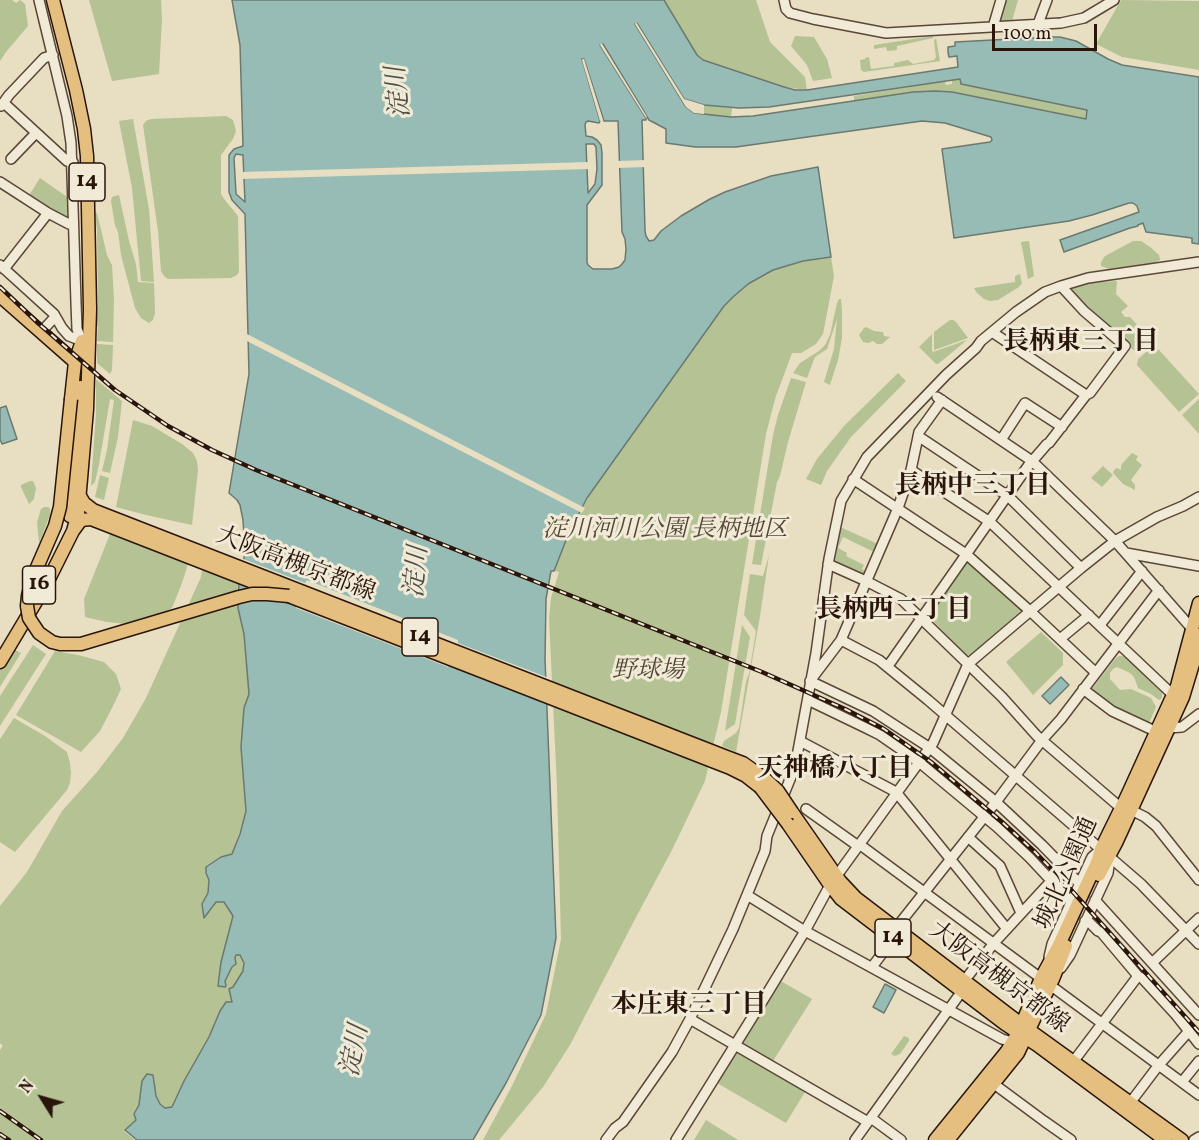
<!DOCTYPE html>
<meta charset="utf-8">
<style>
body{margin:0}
#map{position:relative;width:1199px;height:1140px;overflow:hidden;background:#e8dec1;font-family:Vollkorn,serif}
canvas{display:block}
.north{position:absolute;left:12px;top:1068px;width:60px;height:60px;-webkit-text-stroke:4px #f0ead7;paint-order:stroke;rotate:307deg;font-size:16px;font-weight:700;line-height:24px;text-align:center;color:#2a150b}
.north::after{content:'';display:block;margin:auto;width:21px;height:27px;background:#2a150b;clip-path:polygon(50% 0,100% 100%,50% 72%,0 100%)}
.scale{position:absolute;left:992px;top:24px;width:105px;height:27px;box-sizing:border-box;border:3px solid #2a150b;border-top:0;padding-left:8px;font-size:18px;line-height:21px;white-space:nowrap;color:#2a150b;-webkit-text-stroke:4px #f0ead7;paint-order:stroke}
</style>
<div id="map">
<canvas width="1199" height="1140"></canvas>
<div class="north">N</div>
<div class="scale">100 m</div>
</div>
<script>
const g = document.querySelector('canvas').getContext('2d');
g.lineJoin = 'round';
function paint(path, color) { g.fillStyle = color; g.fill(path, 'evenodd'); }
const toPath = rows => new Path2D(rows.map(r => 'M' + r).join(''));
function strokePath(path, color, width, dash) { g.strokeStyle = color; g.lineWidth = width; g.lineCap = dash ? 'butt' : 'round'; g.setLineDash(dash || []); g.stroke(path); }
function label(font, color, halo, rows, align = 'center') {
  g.font = font + ' Vollkorn,"Noto Serif JP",serif'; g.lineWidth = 6; g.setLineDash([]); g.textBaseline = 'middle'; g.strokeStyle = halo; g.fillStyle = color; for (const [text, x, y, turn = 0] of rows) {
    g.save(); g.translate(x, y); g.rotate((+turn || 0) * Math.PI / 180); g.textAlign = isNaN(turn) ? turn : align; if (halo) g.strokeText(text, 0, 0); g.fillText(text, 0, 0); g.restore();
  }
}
const green = toPath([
 [0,0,12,0,16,3,20,0,25,4,28,26,6,52,0,61],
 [89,0,161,0,162,19,159,74,112,81],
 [664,0,756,0,770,42,805,77,807,90,784,87,703,60,697,55],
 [1004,0,1018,0,1012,21,1002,21,999,18],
 [1121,0,1199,1,1199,70,1122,57,1096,44],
 [795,36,814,37,827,59,832,78,813,81,807,65,791,46],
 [933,36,933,38,897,46,897,50,887,51,886,47,874,49,874,45],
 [936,38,940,61,864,72,861,70,860,60,865,59,865,58,869,57,871,69,894,66,894,63,908,60,913,64,934,60,936,57,934,41],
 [960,79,961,84,1087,110,1086,120,951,92,935,91,913,92,854,101,854,96,945,81,946,85,952,84,952,80],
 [704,105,732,108,731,117,704,114],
 [226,116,233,120,236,131,233,139,221,155,221,194,224,199,238,216,239,272,237,275,231,278,168,279,164,276,161,271,158,231,143,125,146,121,151,119],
 [133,119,149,209,154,282,141,281,132,188,119,121],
 [40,178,67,197,69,219,28,197],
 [119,195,129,241,136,264,138,282,154,283,155,313,153,320,149,323,141,318,135,308,121,255,118,232,115,225,111,201,112,197],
 [93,212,97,213,107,255,112,265,114,299,113,342,97,341,98,326,96,326,98,306,97,229,95,215],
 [1029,241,1034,276,1028,279,1021,242],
 [1133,241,1141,241,1150,247,1159,255,1160,260,1154,263,1140,265,1125,269,1109,269,1101,266,1101,262,1105,256],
 [831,257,834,276,823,334,816,344,801,353,792,353,775,399,766,434,721,712,705,781,672,850,634,921,570,1045,543,1087,499,1140,483,1140,512,1086,546,1014,561,939,557,787,549,618,551,598,559,572,554,571,562,548,576,518,594,488,724,306,733,297,748,284,773,270,803,261],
 [1020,274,1022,283,1019,287,998,300,990,301,984,299,977,293,974,288,1015,282,1015,276],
 [1117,281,1116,294,1128,306,1121,312,1125,317,1130,317,1148,337,1148,342,1137,353,1087,310,1068,288,1088,283],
 [839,299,841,299,842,311,842,338,838,360,830,385,824,382,834,349,837,319,827,349,815,357,807,378,793,373,800,363,819,351,825,345,830,335,837,303],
 [950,320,953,320,956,322,968,338,934,350,934,332],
 [866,327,874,331,883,332,884,336,890,337,882,344,877,344,873,341,868,343,863,342,859,335,864,328],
 [932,334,932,350,933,352,967,340,938,364,936,364,919,347],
 [97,344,113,345,112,370,110,374,97,363],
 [1152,347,1156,347,1159,350,1199,394,1179,412,1137,365,1138,359],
 [898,373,906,381,851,437,827,471,821,485,806,479,817,459,844,426],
 [791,378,806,382,788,442,780,476,777,482,761,565,752,564,773,435,778,415],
 [96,380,97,380,122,401,118,437,110,473,102,471,107,450,114,400,110,399,99,464,95,482,91,486,96,413],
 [1199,399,1199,434,1182,415],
 [133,420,152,426,182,444,193,453,197,461,198,470,192,525,146,515,116,507],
 [1132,453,1138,456,1136,460,1142,465,1131,480,1135,485,1135,490,1123,484,1113,473,1114,470,1117,468,1121,470,1121,465],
 [1103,466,1113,475,1102,487,1091,478],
 [100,475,109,478,104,500,95,497],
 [30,481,33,481,36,488,34,499,29,504,21,487,21,485],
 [44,507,48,507,50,509,50,515,39,543,37,522,41,509],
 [840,527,878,544,874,552,843,537,838,548,847,553,846,556,864,565,862,569,866,571,865,574,861,575,836,563,834,559],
 [110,534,188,564,182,583,172,608,151,620,126,624,107,622,85,617,84,599],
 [769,555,760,616,736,752,722,746,724,741,736,733,739,728,746,681,749,674,756,631,744,615,750,574,763,576],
 [970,562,1021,607,1021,611,970,655,966,655,931,619,930,614,966,563],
 [202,569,239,583,238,608,244,634,249,695,244,708,241,747,246,811,239,834,232,854,221,857,206,867,206,873,209,880,208,893,202,904,212,909,216,902,224,902,233,916,221,962,225,981,236,955,240,955,244,963,243,971,233,987,233,1002,216,1019,209,1037,184,1081,172,1107,165,1108,160,1104,156,1096,153,1075,142,1081,139,1105,134,1114,136,1120,124,1131,135,1140,0,1140,0,1050,3,1046,0,1043,0,906,27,872,62,811,97,772,123,738,146,698,201,577],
 [742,625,750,637,735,724,725,731],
 [1041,632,1063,653,1063,665,1033,695,1006,662],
 [33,645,46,654,0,726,0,696],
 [14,649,21,653,0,687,0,670],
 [55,651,78,655,104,662,116,674,121,689,112,708,100,731,81,752,16,715],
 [1119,656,1122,656,1126,657,1162,693,1162,698,1159,700,1151,694,1138,688,1134,677,1130,673,1117,667,1113,669,1110,673,1110,679,1120,690,1131,689,1151,698,1156,707,1149,723,1122,713,1104,700,1092,689,1115,659],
 [14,718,45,736,67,752,70,763,71,773,70,783,67,790,15,852,0,842,0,739],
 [779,980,812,999,773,1061,743,1044,742,1040],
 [904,1036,909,1038,909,1041,900,1054,895,1056,891,1054],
 [736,1052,805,1092,786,1123,717,1083],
 [706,1120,738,1140,694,1140]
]);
const water = toPath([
 [232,0,664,0,697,55,703,60,784,87,795,90,807,90,958,67,957,56,949,57,948,52,948,47,955,46,955,42,1049,37,1060,37,1076,41,1108,59,1122,65,1199,77,1199,244,1192,243,1192,238,1146,232,1143,223,1138,225,1138,226,1130,228,1064,252,1060,240,1139,212,1137,206,1133,203,1129,203,1092,215,1069,221,954,238,942,149,990,142,992,140,991,137,945,123,922,121,736,147,695,147,666,143,666,129,649,120,603,44,600,45,646,118,646,120,642,120,645,231,646,236,649,241,654,240,661,231,681,216,710,199,725,192,771,176,818,167,831,257,803,261,773,270,748,284,733,297,724,306,587,498,570,530,554,571,551,571,546,599,545,659,556,938,541,1015,506,1083,473,1140,137,1140,125,1130,136,1120,134,1114,139,1105,142,1081,147,1074,153,1075,156,1096,160,1104,165,1108,172,1107,184,1081,209,1037,220,1011,226,1002,232,1002,229,989,233,987,243,971,244,963,240,955,236,955,235,958,236,964,232,967,225,981,226,986,225,987,218,986,221,962,233,916,224,902,216,902,204,918,202,904,208,893,209,880,206,873,206,867,221,857,232,854,240,834,246,811,241,747,244,708,249,694,244,634,238,608,239,583,245,553,243,520,240,505,237,500,229,493,249,374,245,214,232,200,229,192,229,155,234,149,243,146,240,45,232,0],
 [637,23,684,99,704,105,739,108,769,107,960,79,961,84,1087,110,1086,119,952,92,935,91,913,92,753,116,731,117,694,113,686,107,635,24,637,23],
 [582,59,584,59,604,121,618,121,622,232,625,239,626,249,625,260,622,264,619,267,612,269,593,269,588,265,587,262,587,205,602,185,602,153,601,145,597,140,592,137,586,136,585,125,586,122,588,121,599,123,600,121,582,59],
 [586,144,594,144,596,147,597,169,595,184,588,193,586,144],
 [236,154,243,155,245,202,236,194,234,158,236,154],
 [6,406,17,439,2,444,0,439,0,408,6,406],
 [1061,677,1069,685,1050,704,1042,696,1061,677],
 [885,984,896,990,884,1013,873,1007,885,984]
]);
const pier = toPath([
 [636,22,684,99,704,105,704,108,687,103,688,106,695,110,704,111,704,114,694,113,686,107,635,24],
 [601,43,602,44,647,117,646,118,600,45],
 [583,59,584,59,603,120,600,121,582,60],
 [647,160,647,167,617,168,616,161],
 [589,162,590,169,241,179,241,172],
 [245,333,585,508,582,513,245,340],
 [241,558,305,583,307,580,458,640,458,643,549,678,550,702,449,663,448,667,296,608,297,603,237,580]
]);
const minor = toPath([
 [39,0,67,116,71,143,76,303,77,329,82,341],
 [784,0,786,9,790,13,813,19,886,33,1061,23,1084,18,1114,0],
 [1038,24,1047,0],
 [993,27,1001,0],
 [0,104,5,104,67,161,73,162],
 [1,106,9,95,44,58,53,55],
 [11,159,36,133],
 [0,182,48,213,69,224,73,223],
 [0,265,54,314,62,328,69,336,82,341],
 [4,269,48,213],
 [41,332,55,317],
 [992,332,1086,395],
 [937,397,1032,461,1115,541,1194,631],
 [942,400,919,432,911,470,898,508,841,640,810,681,873,711,930,748,996,802,1042,845,1080,884],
 [918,436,1008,496,1081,568],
 [1001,440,1025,403,1062,427],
 [911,470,990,522,1173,695],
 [853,479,966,554,1030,611,1096,673],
 [1126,553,1199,566],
 [828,564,866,581,901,599,1002,697,1037,736,1121,808],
 [1100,625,1142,571],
 [1060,639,1089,615],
 [841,640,879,660,928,700,1141,884,1199,944],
 [888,666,1028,466,1047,444,1049,443,1086,395,1090,393,1125,346,1084,311,1061,286],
 [1083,689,1112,711,1157,732],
 [808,700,864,727,880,735,919,762,997,827,1030,858,1072,903],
 [1168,728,1182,727,1199,714],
 [800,741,896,792,1007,929],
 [806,809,858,846],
 [1131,810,1145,817,1156,826,1199,880],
 [968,837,1000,866,1021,913],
 [859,844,1199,1095],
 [747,895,805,931,1002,1039,1012,1042,1018,1040],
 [1095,900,1199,1015],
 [1085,921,1090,923,1098,931,1101,932,1138,976,1142,978,1176,1015,1199,1044],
 [896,928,996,802,1042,740,1061,719,1159,590],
 [1049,957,1052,944,1092,857,1101,849],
 [1152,963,1199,918],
 [872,967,893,939],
 [1061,968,1070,955,1108,873,1110,859],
 [964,981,994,943,1052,880,1052,875,1087,837],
 [690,1019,868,1122],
 [1073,1062,1138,976],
 [1182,1082,1199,1061],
 [994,1084,1044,1121,1071,1140],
 [1130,1103,1158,1066,1189,1031],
 [871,1118,901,1140],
 [606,1140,615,1128,623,1122,672,1052,690,1019,733,929,765,851,767,836,795,767,816,653,829,559,841,501,867,457,946,375,976,348,981,341,1016,312,1045,292,1061,286,1088,278,1199,262],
 [676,1140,768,992,805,931,830,885,933,743,968,664,1081,568,1115,541,1157,517,1183,506,1199,497],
 [855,1140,962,991],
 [1194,1140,1199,1137]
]);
const major = toPath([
 [0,296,75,362],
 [71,399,75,362,82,341],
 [80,496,84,503,93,510,727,757,743,763,764,778],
 [70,516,80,387],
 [73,531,81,520,91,519,730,768,746,776,760,787],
 [0,662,46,585,73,531,78,513,87,409,90,309,87,156,84,129,76,90,53,0],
 [792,812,840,881,856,898,1021,1024,1182,1140],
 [788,824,830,885,841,899,1005,1024,1037,1045,1165,1140],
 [1099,875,1116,843,1183,697,1196,654,1199,635],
 [935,1140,1007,1051,1018,1033,1041,978,1058,947,1098,860,1101,849,1126,798,1177,686,1199,603],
 [948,1140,1018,1053,1053,979,1066,946]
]);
const rail = toPath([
 [0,287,38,323,115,390,168,426,212,450,256,470,762,672,845,709,884,729,931,762,1002,822,1035,852,1064,882,1199,1032],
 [0,1111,41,1140],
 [0,1134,9,1140]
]);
const majorBridge = toPath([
 [71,399,60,507,55,526,32,579,28,596,27,606,29,618,39,633,52,642,60,644,81,644,239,597,252,594,267,594,289,596],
 [764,778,778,791,792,812],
 [760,787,788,824]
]);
const shields = [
 [87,182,36],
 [39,585,33],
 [420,637,36],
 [893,938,36]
];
const shieldNames = [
 ["14",87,182],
 ["16",39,585],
 ["14",420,637],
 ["14",893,938]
];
const parkNames = [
 ["淀川河川公園 長柄地区",665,532],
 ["野球場",648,673]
];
const streetNames = [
 ["大阪高槻京都線",295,566,21],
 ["城北公園通",1068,874,-66],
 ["大阪高槻京都線",998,979,37]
];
const waterNames = [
 ["淀川",401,92,-96],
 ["淀川",419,572,-85],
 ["淀川",357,1051,-79]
];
const neighbourhoodNames = [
 ["長柄東三丁目",1081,344],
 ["長柄中三丁目",973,488],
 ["長柄西二丁目",894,612],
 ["天神橋八丁目",835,771],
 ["本庄東三丁目",689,1007]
];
paint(green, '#b4c294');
paint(water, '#97bcb5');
strokePath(water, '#6b7971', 1.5);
paint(pier, '#e8dec1');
strokePath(minor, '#5a4738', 12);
strokePath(major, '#2a150b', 15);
strokePath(minor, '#f0ead7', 9);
strokePath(major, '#e4bf80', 12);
strokePath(rail, '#2a150b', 4.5);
strokePath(rail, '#f0ead7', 2, [7]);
strokePath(majorBridge, '#2a150b', 15, []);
strokePath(majorBridge, '#e4bf80', 12);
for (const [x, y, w] of shields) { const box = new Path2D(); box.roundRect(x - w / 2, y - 19, w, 38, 4.5); g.fillStyle = '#f0ead7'; g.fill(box); strokePath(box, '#2a150b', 1.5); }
label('bold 22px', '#2a150b', null, shieldNames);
label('italic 24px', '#534934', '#f0ead7', parkNames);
label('24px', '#2a150b', '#f0ead7', streetNames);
label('italic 26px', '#504f46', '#f0ead7', waterNames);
label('bold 26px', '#2a150b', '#f0ead7', neighbourhoodNames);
</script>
